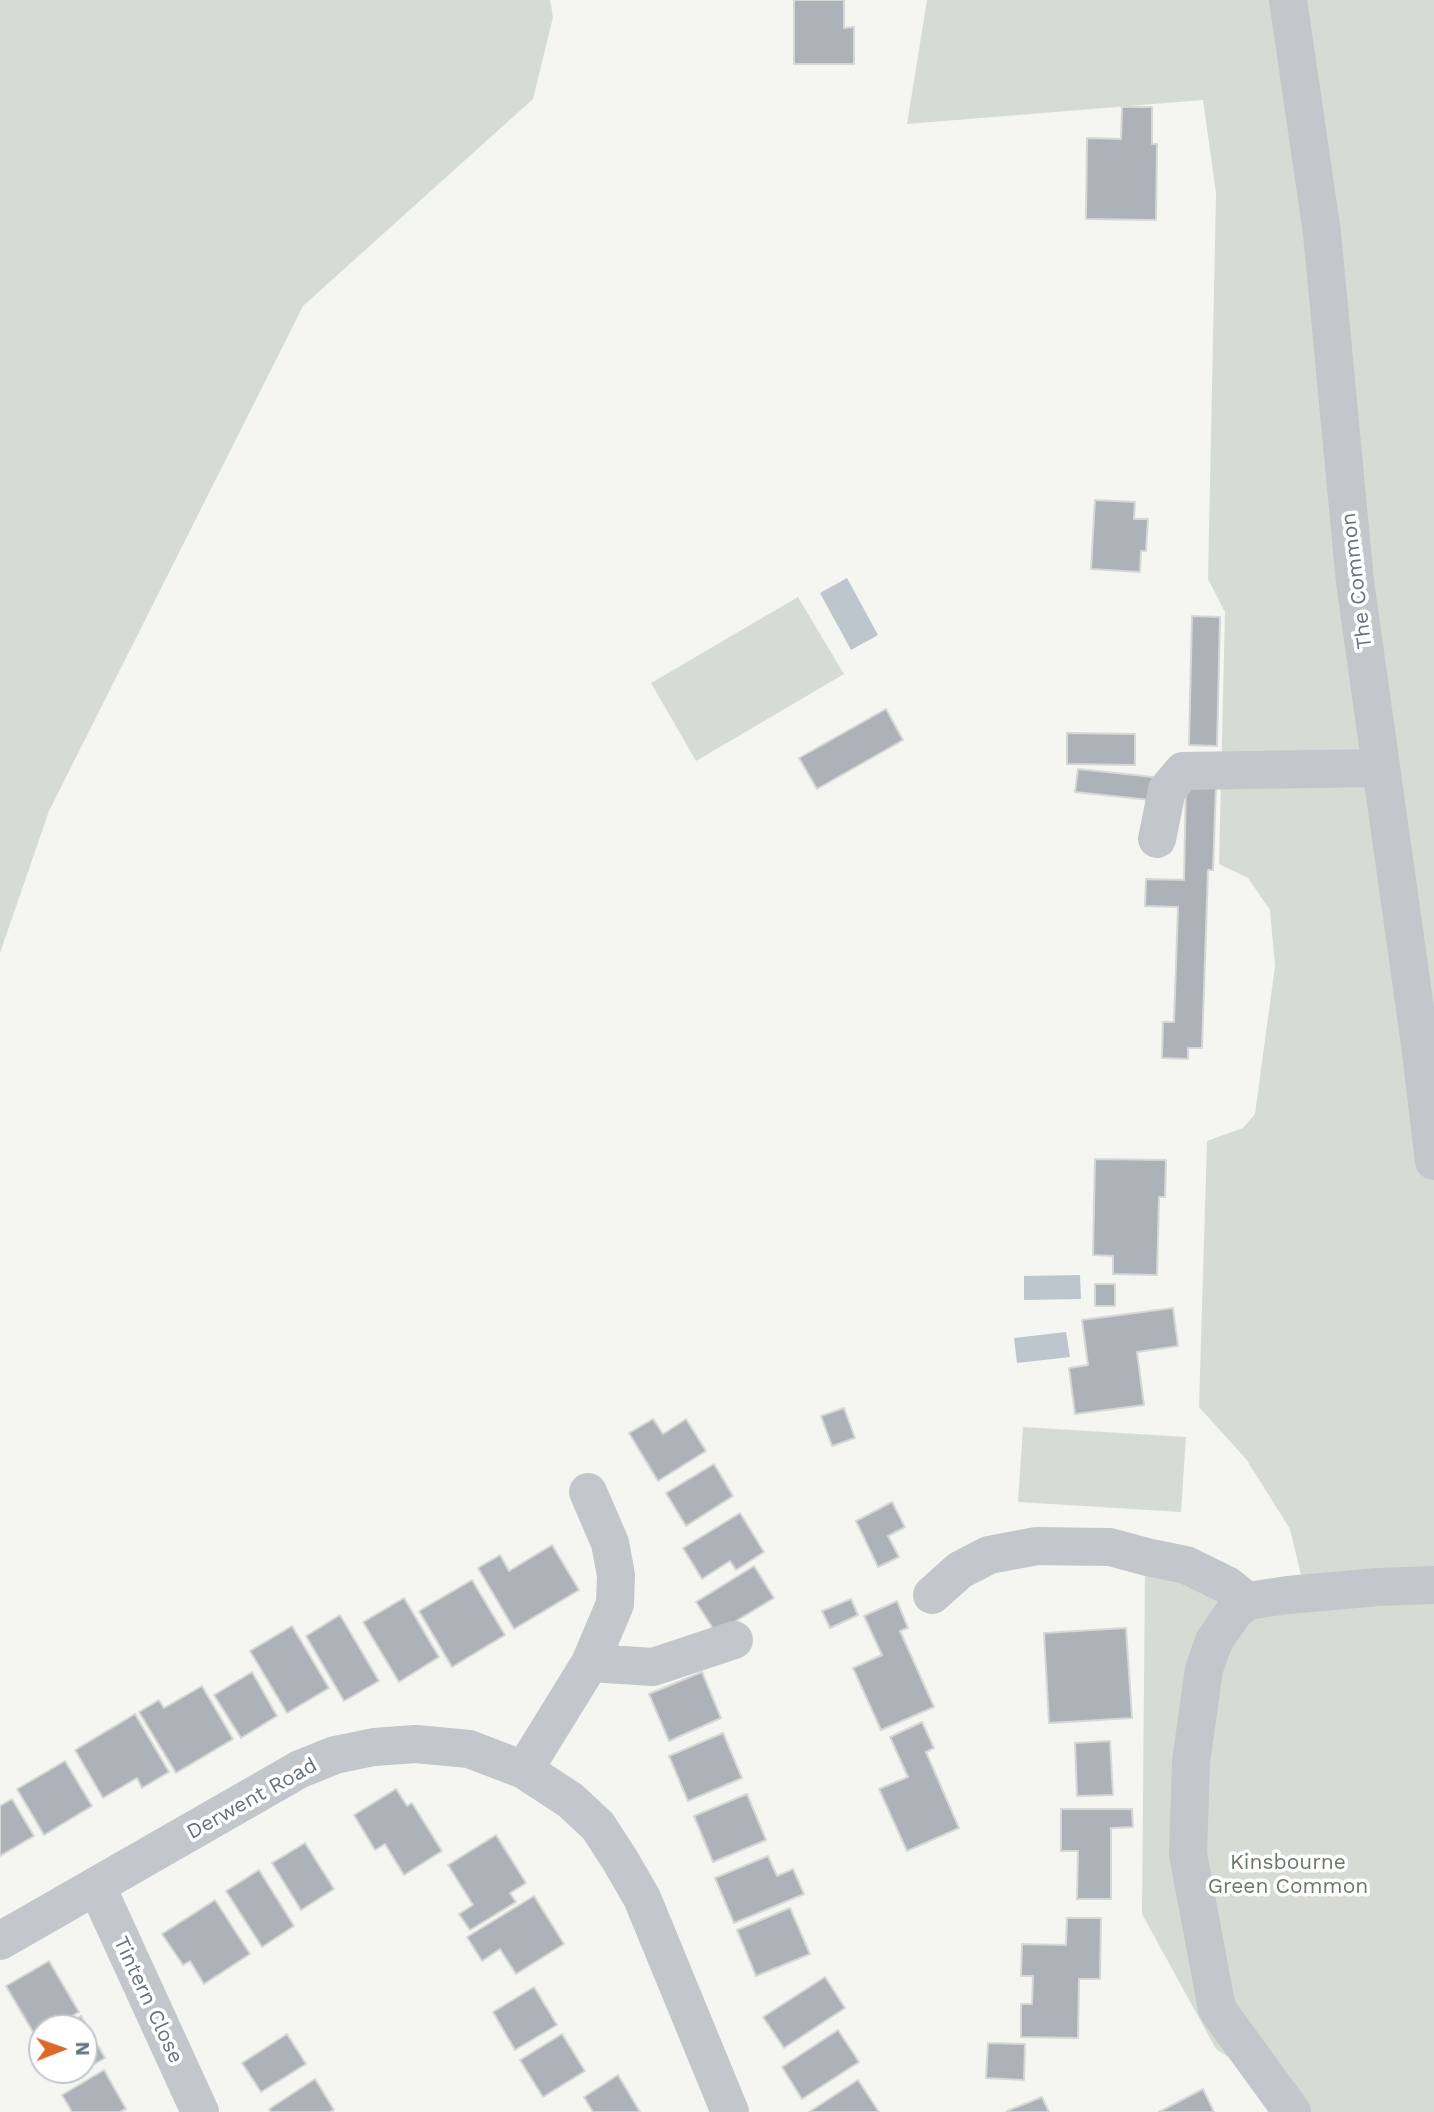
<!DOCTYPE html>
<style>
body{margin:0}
#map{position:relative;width:1434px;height:2112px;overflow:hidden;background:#f5f6f2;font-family:"Work Sans",sans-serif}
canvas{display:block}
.north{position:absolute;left:28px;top:2014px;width:70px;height:70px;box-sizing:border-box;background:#fff;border:2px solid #c1c7cd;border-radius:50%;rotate:89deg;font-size:19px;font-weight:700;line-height:28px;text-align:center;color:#657282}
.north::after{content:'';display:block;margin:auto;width:24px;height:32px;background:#de672a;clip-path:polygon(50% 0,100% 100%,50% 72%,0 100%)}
</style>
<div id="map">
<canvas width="1434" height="2112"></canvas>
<div class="north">N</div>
</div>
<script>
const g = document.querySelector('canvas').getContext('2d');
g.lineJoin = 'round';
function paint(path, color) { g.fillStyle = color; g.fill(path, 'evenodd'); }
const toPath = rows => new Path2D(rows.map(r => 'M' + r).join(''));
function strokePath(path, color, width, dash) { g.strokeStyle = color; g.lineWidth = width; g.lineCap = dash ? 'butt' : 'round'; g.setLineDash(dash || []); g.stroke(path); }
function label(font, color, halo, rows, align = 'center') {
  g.font = font + ' "Work Sans",sans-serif'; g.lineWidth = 7; g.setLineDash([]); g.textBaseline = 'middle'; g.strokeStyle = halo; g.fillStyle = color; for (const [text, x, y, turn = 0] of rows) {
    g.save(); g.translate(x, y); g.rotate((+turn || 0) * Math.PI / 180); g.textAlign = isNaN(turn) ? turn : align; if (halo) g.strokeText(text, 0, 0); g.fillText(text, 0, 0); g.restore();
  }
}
const green = toPath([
 [0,0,550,0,553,17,533,99,303,306,49,811,0,953],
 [927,0,1434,0,1434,2112,1278,2112,1253,2073,1216,2049,1142,1914,1145,1568,1305,1592,1290,1529,1246,1459,1199,1407,1207,1141,1243,1128,1255,1114,1275,966,1270,910,1248,878,1219,864,1225,612,1208,579,1216,193,1203,100,907,124],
 [798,597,844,674,696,761,651,683],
 [1023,1427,1186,1437,1181,1512,1018,1502]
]);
const water = toPath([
 [847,578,878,635,851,650,820,593],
 [1080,1275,1081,1299,1024,1300,1024,1276],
 [1066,1332,1070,1357,1017,1363,1014,1338]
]);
const building = toPath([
 [794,0,844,0,844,28,854,27,854,64,794,64,794,0],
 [1122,107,1152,107,1152,144,1157,144,1156,220,1086,219,1087,138,1121,139,1122,107],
 [1095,500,1135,502,1134,519,1148,519,1146,551,1141,551,1140,572,1091,569,1095,500],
 [1192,616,1220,617,1217,746,1189,745,1192,616],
 [886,709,903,740,817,789,799,758,886,709],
 [1067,733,1135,734,1135,765,1067,764,1067,733],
 [1078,769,1153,777,1150,800,1075,792,1078,769],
 [1186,784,1216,784,1213,870,1208,870,1202,1048,1188,1048,1188,1059,1162,1058,1163,1022,1174,1022,1178,907,1145,906,1146,879,1184,880,1186,784],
 [1095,1159,1166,1160,1165,1197,1159,1197,1157,1275,1113,1274,1113,1256,1093,1255,1095,1159],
 [1095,1284,1115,1284,1115,1306,1095,1306,1095,1284],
 [1173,1308,1178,1346,1137,1352,1144,1405,1075,1414,1069,1368,1088,1365,1082,1320,1173,1308],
 [844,1408,855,1438,832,1446,821,1416,844,1408],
 [653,1419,663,1434,686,1419,706,1451,658,1481,629,1433,653,1419],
 [714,1464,733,1496,686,1526,666,1493,714,1464],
 [892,1502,905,1527,888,1536,899,1557,878,1567,856,1521,892,1502],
 [740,1513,764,1552,736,1570,730,1561,702,1579,683,1548,740,1513],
 [552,1545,579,1590,514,1629,478,1568,500,1555,509,1571,552,1545],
 [754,1566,774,1598,716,1633,696,1602,754,1566],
 [472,1580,505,1635,452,1667,419,1611,472,1580],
 [404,1598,439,1657,399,1682,363,1622,404,1598],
 [851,1599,858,1615,830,1628,822,1611,851,1599],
 [897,1601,908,1628,900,1631,934,1707,881,1730,853,1668,882,1655,864,1616,897,1601],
 [340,1615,379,1681,344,1701,306,1636,340,1615],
 [292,1626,329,1688,287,1713,250,1651,292,1626],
 [1126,1628,1132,1718,1049,1723,1044,1633,1126,1628],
 [252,1672,277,1716,241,1738,214,1695,252,1672],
 [702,1672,721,1718,669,1741,649,1694,702,1672],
 [202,1686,233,1739,176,1773,139,1712,159,1700,164,1708,202,1686],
 [135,1714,169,1772,142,1788,137,1778,103,1798,75,1750,135,1714],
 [922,1722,934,1748,926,1752,959,1828,907,1851,879,1789,908,1777,890,1737,922,1722],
 [723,1733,742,1778,688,1801,669,1756,723,1733],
 [1110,1741,1113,1795,1077,1796,1075,1743,1110,1741],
 [65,1761,92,1806,44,1835,17,1789,65,1761],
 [396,1789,407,1806,412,1803,442,1851,404,1875,385,1844,375,1850,354,1815,396,1789],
 [747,1794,766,1840,713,1862,694,1816,747,1794],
 [12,1799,34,1836,0,1856,0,1806,12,1799],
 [1061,1809,1132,1809,1133,1827,1111,1828,1111,1899,1077,1899,1078,1851,1061,1851,1061,1809],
 [496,1835,526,1883,510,1893,516,1902,470,1930,459,1914,473,1905,448,1865,496,1835],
 [305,1843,334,1889,301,1910,272,1863,305,1843],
 [768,1856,777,1876,793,1869,804,1894,734,1923,715,1878,768,1856],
 [259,1870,294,1926,262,1947,226,1891,259,1870],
 [534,1896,564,1944,516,1974,500,1949,482,1961,467,1937,534,1896],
 [215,1900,250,1954,204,1984,190,1961,183,1965,162,1934,215,1900],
 [790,1908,810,1954,756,1976,737,1930,790,1908],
 [1067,1918,1101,1918,1100,1979,1079,1979,1078,2038,1021,2037,1021,2004,1032,2004,1033,1976,1021,1976,1022,1944,1066,1945,1067,1918],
 [49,1961,79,2012,51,2028,42,2028,42,2033,36,2037,6,1986,49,1961],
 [825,1977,845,2008,784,2048,763,2017,825,1977],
 [534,1987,557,2025,515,2050,493,2012,534,1987],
 [81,2016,105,2058,84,2070,84,2028,61,2028,81,2016],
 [838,2030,859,2062,802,2099,782,2067,838,2030],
 [287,2034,306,2064,261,2092,242,2063,287,2034],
 [562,2034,585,2071,543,2097,520,2060,562,2034],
 [988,2043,1025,2044,1024,2080,986,2078,988,2043],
 [55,2070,84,2070,62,2083,55,2070],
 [104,2070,126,2109,120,2112,72,2112,62,2095,104,2070],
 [618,2075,640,2112,593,2112,584,2097,618,2075],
 [315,2079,334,2110,330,2112,271,2112,269,2109,315,2079],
 [858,2080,879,2112,809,2112,858,2080],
 [1203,2089,1214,2112,1159,2112,1203,2089],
 [1042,2097,1049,2112,1007,2112,1007,2111,1042,2097]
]);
const minor = toPath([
 [1288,0,1322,233,1355,582,1420,1044,1434,1161],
 [1157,839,1167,790,1183,771,1380,768],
 [932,1595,960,1570,989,1555,1037,1546,1110,1547,1147,1557,1186,1565,1227,1585,1247,1601],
 [590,1663,653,1667,734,1640],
 [524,1770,590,1663,615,1604,616,1575,610,1543,588,1492],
 [97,1887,200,2112],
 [0,1941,300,1769,335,1755,374,1747,416,1744,469,1749,524,1770,570,1800,598,1826,620,1860,642,1898,730,2112],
 [1292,2112,1217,2009,1188,1854,1191,1762,1204,1669,1214,1641,1234,1612,1247,1601,1288,1595,1378,1587,1434,1585]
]);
const streetNames = [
 ["The Common",1357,581,-97],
 ["Derwent Road",252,1799,-29],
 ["Tintern Close",148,2000,65]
];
const parkNames = [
 ["Kinsbourne",1288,1863],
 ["Green Common",1288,1887]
];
paint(green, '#d6dcd3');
paint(water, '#bcc6cc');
paint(building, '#acb2b8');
strokePath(building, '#d7d7d5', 2);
strokePath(minor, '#c3c6ca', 38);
label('21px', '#657282', '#fff', streetNames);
label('21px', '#667a64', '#fff', parkNames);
</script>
